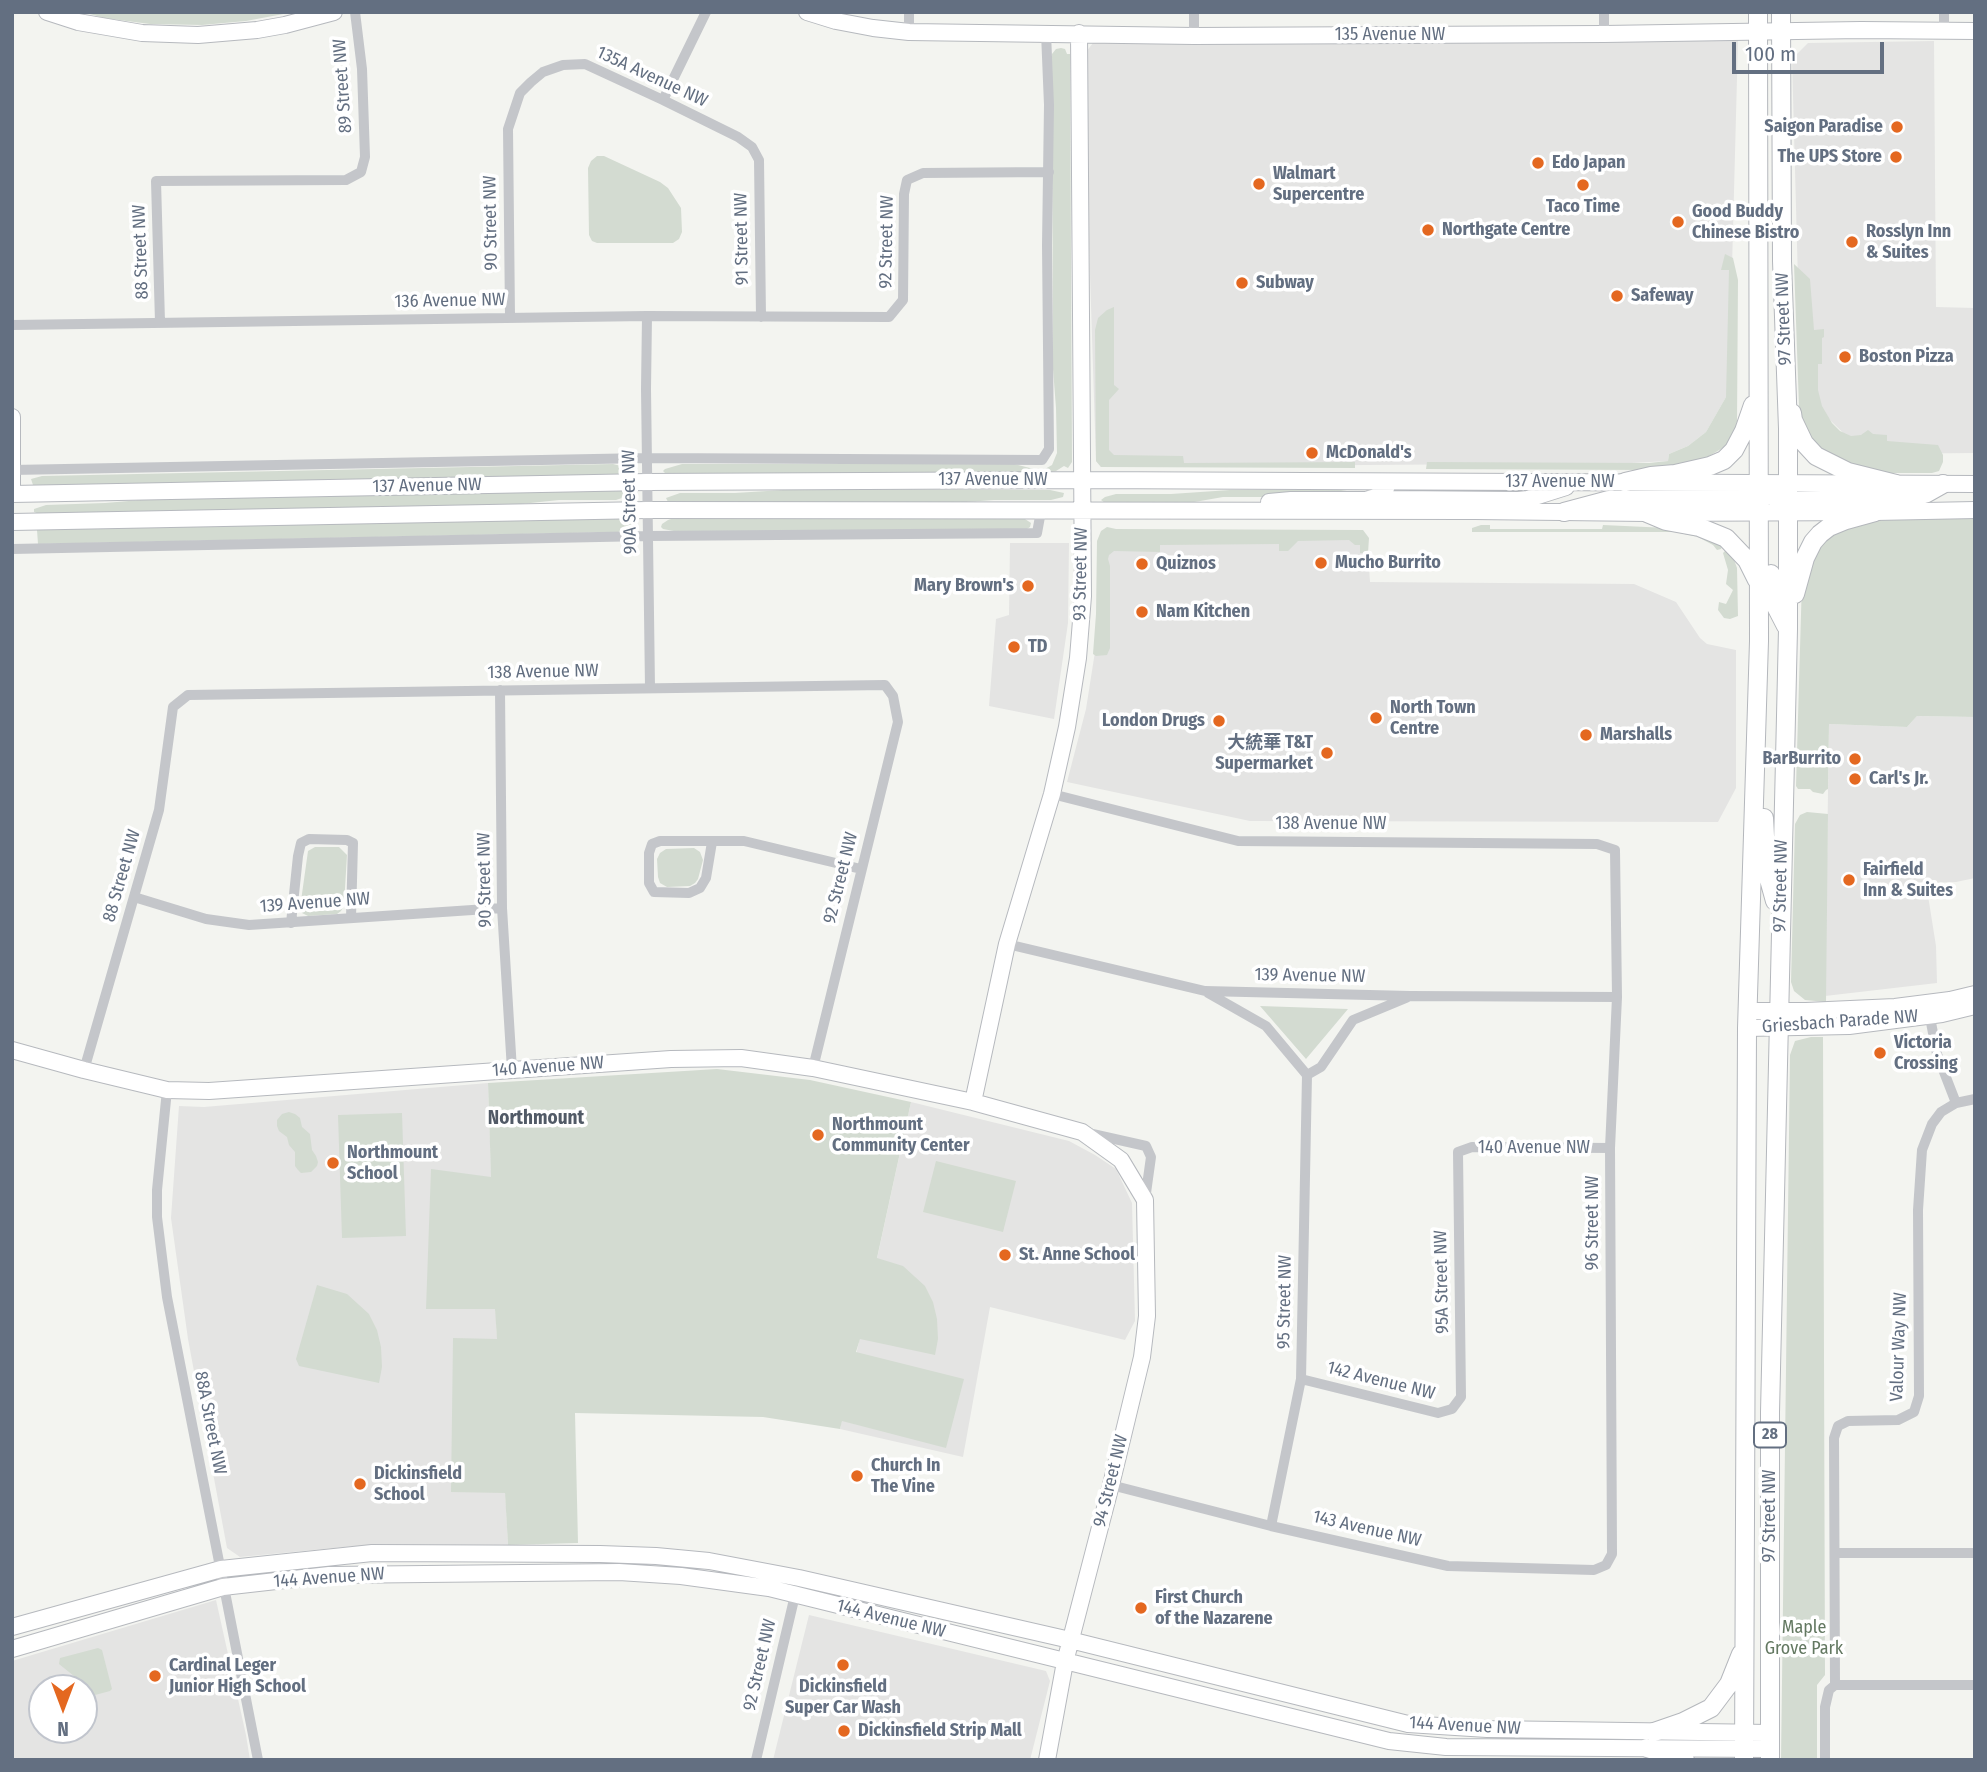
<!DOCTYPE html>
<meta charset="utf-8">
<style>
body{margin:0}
#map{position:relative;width:1987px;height:1772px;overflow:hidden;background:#f3f4f0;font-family:"Fira Sans Condensed",sans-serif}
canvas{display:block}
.frame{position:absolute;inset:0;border:14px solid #636f81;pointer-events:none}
.north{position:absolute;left:28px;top:1674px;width:70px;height:70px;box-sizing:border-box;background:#fff;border:2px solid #c1c5cd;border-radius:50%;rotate:180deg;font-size:19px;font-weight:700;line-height:28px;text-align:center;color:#636f81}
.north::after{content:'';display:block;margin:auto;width:24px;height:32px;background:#e46820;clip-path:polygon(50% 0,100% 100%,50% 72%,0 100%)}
.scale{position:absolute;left:1732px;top:42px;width:152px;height:32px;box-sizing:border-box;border:4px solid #636f81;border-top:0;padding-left:9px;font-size:21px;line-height:24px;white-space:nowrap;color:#636f81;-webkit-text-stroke:5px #fff;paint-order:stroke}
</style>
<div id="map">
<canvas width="1987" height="1772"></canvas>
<div class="frame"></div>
<div class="north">N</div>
<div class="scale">100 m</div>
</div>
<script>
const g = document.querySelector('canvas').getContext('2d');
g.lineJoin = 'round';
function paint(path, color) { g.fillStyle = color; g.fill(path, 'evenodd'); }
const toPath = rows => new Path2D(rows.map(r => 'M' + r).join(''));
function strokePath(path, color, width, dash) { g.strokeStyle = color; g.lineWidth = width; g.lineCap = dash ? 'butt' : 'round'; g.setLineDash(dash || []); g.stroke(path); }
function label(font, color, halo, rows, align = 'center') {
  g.font = font + ' "Fira Sans Condensed","Noto Sans SC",sans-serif'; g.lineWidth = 7; g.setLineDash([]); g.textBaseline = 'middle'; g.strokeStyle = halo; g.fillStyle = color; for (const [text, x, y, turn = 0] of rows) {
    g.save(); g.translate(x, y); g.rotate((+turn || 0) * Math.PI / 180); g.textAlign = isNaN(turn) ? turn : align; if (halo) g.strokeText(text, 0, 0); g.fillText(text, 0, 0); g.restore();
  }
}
const built = toPath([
 [1096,39,1738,40,1729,381,1726,397,1706,432,1688,446,1669,454,1668,461,1632,463,1101,467,1096,461,1083,56],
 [1934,41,1936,307,1975,308,1975,453,1865,454,1801,392,1792,59,1808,43],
 [1367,537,1370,582,1634,584,1676,602,1700,638,1707,644,1736,650,1736,788,1718,822,1250,821,1067,782,1086,709,1097,639,1097,545],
 [1010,543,1069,543,1068,623,1054,719,989,706,996,619,1009,615],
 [1917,716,1975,717,1975,878,1956,882,1926,883,1936,946,1937,983,1825,996,1829,724,1907,727],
 [488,1083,496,1317,508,1545,355,1546,240,1557,227,1548,188,1339,171,1218,179,1106,204,1107],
 [911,1102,1069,1141,1095,1155,1116,1169,1132,1203,1135,1321,1125,1340,990,1307,963,1457,840,1429],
 [216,1600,246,1735,250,1760,12,1760,12,1661],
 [42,1688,84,1688,84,1730,42,1730],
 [809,1615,1046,1671,1050,1681,1030,1760,773,1760]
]);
const green = toPath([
 [83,12,294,12,246,21,202,25,150,24,104,18],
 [1061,48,1065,49,1067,54,1070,54,1072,462,1068,468,1064,466,1056,471,1050,472,669,474,665,473,663,471,665,469,682,464,1014,464,1038,470,1045,469,1052,465,1057,453,1056,408,1053,369,1052,54,1056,49],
 [597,156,604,156,660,182,668,188,681,208,682,232,679,239,673,243,597,243,592,241,589,235,588,168,591,161],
 [1725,254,1733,258,1738,280,1737,422,1733,436,1726,446,1704,459,1688,464,1650,470,1426,469,1427,462,1649,463,1668,461,1669,454,1688,446,1706,432,1726,397,1729,270,1721,270],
 [1794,264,1810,279,1814,330,1824,329,1824,337,1822,338,1822,364,1818,364,1818,390,1822,406,1832,423,1840,431,1851,436,1861,435,1868,430,1873,434,1887,435,1887,441,1938,445,1943,455,1943,462,1939,471,1932,473,1874,473,1837,463,1813,441,1803,422,1799,407],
 [1114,307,1114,385,1119,389,1109,400,1109,450,1114,455,1183,456,1184,463,1355,462,1355,468,1101,467,1096,461,1095,330,1098,318,1107,310],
 [613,464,633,469,632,473,626,475,41,487,33,485,31,479,42,476],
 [799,489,1050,490,1064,493,1063,497,1051,500,994,500,925,505,679,504,668,502,666,498,680,493,735,493],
 [624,490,628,493,628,496,616,500,559,500,502,506,39,514,34,512,34,509,46,505,105,503,164,498],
 [1230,490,1341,490,1359,493,1358,497,1223,497,1183,504,1105,503,1101,500,1105,497,1116,494,1171,494],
 [1975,517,1975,717,1917,716,1907,727,1829,724,1828,789,1826,790,1823,794,1813,792,1810,789,1798,789,1796,786,1802,580,1810,557,1831,532,1871,520],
 [617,518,632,523,633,527,618,532,38,544,37,530,43,529],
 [674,518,1015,518,1025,519,1031,523,1030,527,1027,529,679,532,663,529,661,527,662,524,668,520],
 [1481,525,1490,525,1490,529,1602,529,1603,525,1668,528,1723,542,1721,549,1717,550,1713,545,1698,537,1675,532,1472,532,1472,528],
 [1107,527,1116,529,1363,530,1369,538,1368,553,1360,553,1360,545,1355,545,1349,540,1298,541,1288,551,1279,551,1279,544,1160,545,1160,552,1114,551,1109,555,1108,559,1110,566,1110,648,1107,655,1096,656,1093,654,1096,614,1097,541,1101,531],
 [1727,549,1732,554,1737,568,1738,616,1730,619,1724,618,1718,610,1719,602,1726,604,1733,590,1726,584,1728,570,1723,553],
 [1807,812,1828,814,1826,1002,1805,1000,1794,991,1791,982,1795,824,1800,815],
 [315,847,339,847,347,855,344,905,341,911,337,914,308,916,302,913,300,908,308,851],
 [694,848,700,852,703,860,698,879,695,883,690,886,667,887,660,883,658,877,657,859,660,853,666,849],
 [1260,1006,1348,1009,1306,1059],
 [1811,1037,1823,1037,1825,1675,1817,1685,1817,1760,1781,1760,1790,1055,1795,1041],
 [717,1069,810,1080,911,1102,877,1258,903,1266,925,1286,933,1302,937,1319,938,1339,935,1355,860,1339,856,1352,964,1379,946,1448,842,1421,840,1429,763,1417,575,1413,578,1543,508,1545,505,1493,451,1492,453,1338,497,1339,495,1309,426,1309,431,1169,491,1177,488,1083],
 [289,1112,295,1114,300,1118,302,1127,310,1134,312,1150,316,1156,318,1162,317,1166,311,1172,301,1173,298,1170,295,1166,295,1152,289,1145,287,1137,279,1131,277,1126,277,1120,282,1114],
 [402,1113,406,1236,342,1238,338,1115],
 [936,1161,1016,1181,1003,1232,923,1212],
 [317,1285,347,1294,369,1314,377,1330,381,1347,382,1367,379,1383,299,1366,296,1359],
 [98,1648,102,1650,112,1689,110,1691,95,1695,89,1688,59,1664,60,1658]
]);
const street = toPath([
 [909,12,909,32],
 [1604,12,1604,34],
 [1944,30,1944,12],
 [1194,36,1194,12],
 [663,100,706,12],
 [647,316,646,389,650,688],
 [510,317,508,129,520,93,531,82,543,72,563,65,585,64,663,100,738,137,752,147,759,160,761,317],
 [160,322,156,181,346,180,361,172,365,157,362,69,355,12],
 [12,325,647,316,889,317,903,300,904,194,907,180,923,173,1049,172],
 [12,470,647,458,1042,460,1049,449,1047,245,1049,105,1046,33],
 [12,549,648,536,1037,533,1041,511],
 [500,690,502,908,512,1070],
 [1052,794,1238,841,1597,844,1615,850,1617,997,1610,1148,1612,1554,1606,1565,1594,1570,1448,1566,1271,1526,1111,1485],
 [712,842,706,878,700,888,689,893,654,892,649,883,649,853,652,844,660,841,744,841,861,869],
 [134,897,206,919,249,925,502,908],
 [291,923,298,856,301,843,309,839,347,840,353,843,351,918],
 [1007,944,1205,991,1410,996,1617,997],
 [1208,993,1266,1026,1307,1075,1301,1379,1271,1526],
 [1929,1012,1937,1054,1956,1103],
 [84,1070,159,810,173,707,188,695,885,685,893,696,898,722,813,1068],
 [1307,1075,1321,1067,1353,1020,1406,998],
 [167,1090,157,1190,157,1217,167,1297,258,1760],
 [1088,1133,1146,1146,1151,1157,1145,1200],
 [1301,1379,1438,1413,1452,1409,1461,1397,1458,1152,1472,1147,1610,1148],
 [1835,1553,1975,1553],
 [1835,1685,1834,1438,1838,1426,1848,1421,1898,1420,1914,1412,1919,1396,1918,1210,1922,1150,1932,1124,1941,1112,1956,1103,1975,1099],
 [756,1760,796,1591],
 [1825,1760,1825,1707,1829,1690,1835,1685,1975,1685]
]);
const secondary = toPath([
 [47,12,78,22,142,33,198,35,257,30,285,25,334,12],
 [807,12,836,21,873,28,909,32,1194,36,1604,34,1861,30,1975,31],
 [12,417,12,494],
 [12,494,647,482,1082,480,1975,484],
 [1269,502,1291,500,1366,500,1376,497,1384,492,1387,486],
 [1375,511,1382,503,1391,499,1518,500,1528,499,1566,487],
 [12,522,647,510,1475,511,1647,513,1875,512,1975,510],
 [1748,1011,1806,1011,1895,1007,1950,1000,1975,994],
 [1747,1028,1849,1026,1942,1014,1975,1006],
 [12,1050,84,1070,167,1090,209,1091,671,1059,741,1058,813,1068,973,1102,1082,1132,1121,1160,1145,1200,1147,1316,1142,1357,1111,1485,1065,1662,1047,1760],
 [973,1102,1007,944,1052,794,1067,727,1078,658,1083,596,1079,33],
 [12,1627,221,1569,372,1553,600,1554,656,1556,709,1561,799,1578,1070,1640,1408,1724,1487,1729,1770,1733],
 [12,1649,223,1587,329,1575,619,1572,681,1576,769,1588,1389,1741,1446,1747,1770,1749]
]);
const primary = toPath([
 [1792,413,1793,420,1804,443,1816,456,1848,472,1896,484],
 [1625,482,1651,476,1675,474,1710,466,1724,460,1734,450,1744,431,1753,405],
 [1778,501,1910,498,1927,493,1943,484],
 [1564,512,1609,500,1759,499,1774,493,1788,484],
 [1647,513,1666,521,1699,527,1726,538,1747,560,1757,580],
 [1771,574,1771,597,1786,626],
 [1795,594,1805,558,1813,542,1820,534,1829,527,1846,520,1875,512],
 [1764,818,1767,872,1775,901],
 [1654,1732,1683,1722,1711,1708,1729,1684,1741,1654],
 [1647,1748,1685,1760],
 [1744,1760,1747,1028,1759,641,1758,12],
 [1770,1760,1770,1412,1788,629,1788,429,1782,261,1781,12]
]);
const markers = [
 [1897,127,7,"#e46820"],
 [1896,157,7,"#e46820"],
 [1538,163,7,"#e46820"],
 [1259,184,7,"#e46820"],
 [1583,185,7,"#e46820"],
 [1678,222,7,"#e46820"],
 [1428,230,7,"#e46820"],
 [1852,242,7,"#e46820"],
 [1242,283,7,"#e46820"],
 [1617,296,7,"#e46820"],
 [1845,357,7,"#e46820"],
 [1312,453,7,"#e46820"],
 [1321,563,7,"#e46820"],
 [1142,564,7,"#e46820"],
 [1028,586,7,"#e46820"],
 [1142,612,7,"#e46820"],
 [1014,647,7,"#e46820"],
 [1376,718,7,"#e46820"],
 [1219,721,7,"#e46820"],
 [1586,735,7,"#e46820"],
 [1327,753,7,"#e46820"],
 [1855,759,7,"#e46820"],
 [1855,779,7,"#e46820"],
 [1849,880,7,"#e46820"],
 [1880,1053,7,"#e46820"],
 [818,1135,7,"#e46820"],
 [333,1163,7,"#e46820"],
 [1005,1255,7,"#e46820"],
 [857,1476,7,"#e46820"],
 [360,1484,7,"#e46820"],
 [1141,1608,7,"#e46820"],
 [843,1665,7,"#e46820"],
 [155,1676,7,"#e46820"],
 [844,1731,7,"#e46820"]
];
const shields = [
 [1770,1435,32]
];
const shieldNames = [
 ["28",1770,1435]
];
const streetNames = [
 ["135 Avenue NW",1390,35],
 ["135A Avenue NW",652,77,25],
 ["89 Street NW",343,86,-94],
 ["90 Street NW",491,223,-91],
 ["91 Street NW",742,239,-91],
 ["92 Street NW",887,242,-89],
 ["88 Street NW",141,252,-92],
 ["136 Avenue NW",450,301,-1],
 ["97 Street NW",1784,319,-92],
 ["137 Avenue NW",993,480],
 ["137 Avenue NW",1560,482],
 ["137 Avenue NW",427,486,-1],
 ["90A Street NW",630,502,-91],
 ["93 Street NW",1081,574,-89],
 ["138 Avenue NW",543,672,-1],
 ["138 Avenue NW",1331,824],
 ["88 Street NW",122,876,-74],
 ["92 Street NW",841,878,-76],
 ["90 Street NW",485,880,-91],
 ["97 Street NW",1781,886,-89],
 ["139 Avenue NW",315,903,-4],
 ["139 Avenue NW",1310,976,1],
 ["Griesbach Parade NW",1840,1022,-4],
 ["140 Avenue NW",548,1067,-4],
 ["140 Avenue NW",1534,1148],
 ["96 Street NW",1593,1223,-90],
 ["95A Street NW",1442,1282,-91],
 ["95 Street NW",1285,1302,-89],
 ["Valour Way NW",1899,1347,-88],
 ["142 Avenue NW",1381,1381,14],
 ["88A Street NW",210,1423,79],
 ["94 Street NW",1111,1481,-76],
 ["97 Street NW",1770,1516,-90],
 ["143 Avenue NW",1367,1529,13],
 ["144 Avenue NW",329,1578,-4],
 ["144 Avenue NW",891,1619,14],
 ["92 Street NW",760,1665,-77],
 ["144 Avenue NW",1465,1726,3]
];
const poiNames = [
 ["Saigon Paradise",1883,127,"right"],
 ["The UPS Store",1882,157,"right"],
 ["Edo Japan",1552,163],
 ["Walmart",1273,174],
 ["Supercentre",1273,195],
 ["Taco Time",1583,207,"center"],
 ["Good Buddy",1692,212],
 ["Chinese Bistro",1692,233],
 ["Northgate Centre",1442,230],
 ["Rosslyn Inn",1866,232],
 ["& Suites",1866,253],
 ["Subway",1256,283],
 ["Safeway",1631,296],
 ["Boston Pizza",1859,357],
 ["McDonald's",1326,453],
 ["Mucho Burrito",1335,563],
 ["Quiznos",1156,564],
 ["Mary Brown's",1014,586,"right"],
 ["Nam Kitchen",1156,612],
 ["TD",1028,647],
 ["North Town",1390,708],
 ["Centre",1390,729],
 ["London Drugs",1205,721,"right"],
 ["Marshalls",1600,735],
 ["大統華 T&T",1313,743,"right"],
 ["Supermarket",1313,764,"right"],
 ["BarBurrito",1841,759,"right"],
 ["Carl's Jr.",1869,779],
 ["Fairfield",1863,870],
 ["Inn & Suites",1863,891],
 ["Victoria",1894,1043],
 ["Crossing",1894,1064],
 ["Northmount",832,1125],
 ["Community Center",832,1146],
 ["Northmount",347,1153],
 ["School",347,1174],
 ["St. Anne School",1019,1255],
 ["Church In",871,1466],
 ["The Vine",871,1487],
 ["Dickinsfield",374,1474],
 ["School",374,1495],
 ["First Church",1155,1598],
 ["of the Nazarene",1155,1619],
 ["Cardinal Leger",169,1666],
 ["Junior High School",169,1687],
 ["Dickinsfield",843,1687,"center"],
 ["Super Car Wash",843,1708,"center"],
 ["Dickinsfield Strip Mall",858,1731]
];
const parkNames = [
 ["Maple",1804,1628],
 ["Grove Park",1804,1649]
];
const neighbourhoodNames = [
 ["Northmount",536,1119]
];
paint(built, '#e4e4e3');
paint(green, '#d3dbd1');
strokePath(secondary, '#b6b9be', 18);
strokePath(primary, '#b4b7bc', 20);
strokePath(street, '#c4c6ca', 10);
strokePath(secondary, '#fff', 16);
strokePath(primary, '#fff', 18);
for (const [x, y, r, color] of markers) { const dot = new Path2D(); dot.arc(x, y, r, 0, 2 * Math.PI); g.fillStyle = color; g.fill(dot); strokePath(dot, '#fff', 2.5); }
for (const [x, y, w] of shields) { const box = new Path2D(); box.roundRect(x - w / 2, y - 12.5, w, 25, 5); g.fillStyle = '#fff'; g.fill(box); strokePath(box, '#636f81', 2); }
label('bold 16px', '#636f81', null, shieldNames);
label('18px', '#636f81', '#fff', streetNames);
label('bold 18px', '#636f81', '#fff', poiNames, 'left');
label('18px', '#637861', '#fff', parkNames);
label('bold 19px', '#515a66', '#fff', neighbourhoodNames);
</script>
